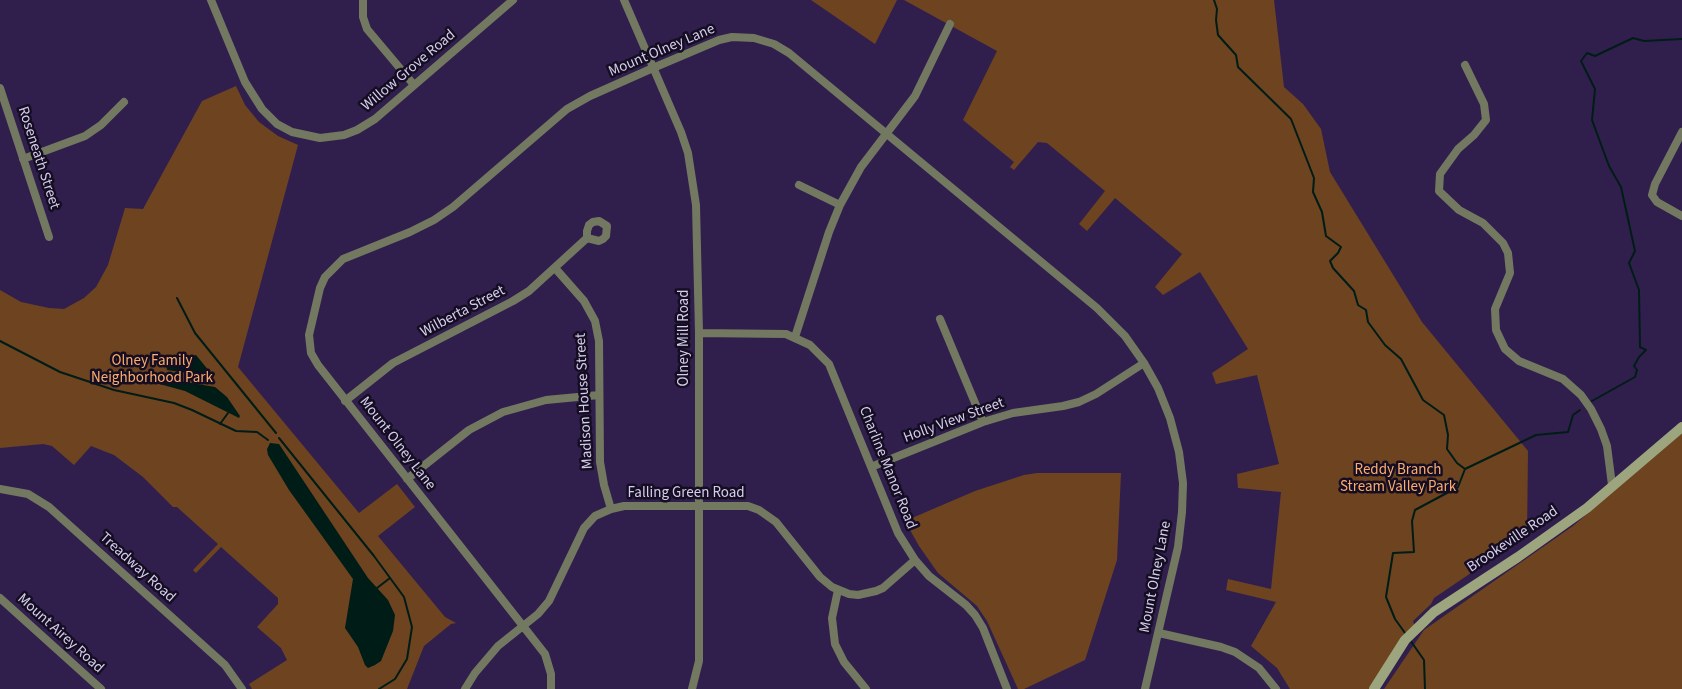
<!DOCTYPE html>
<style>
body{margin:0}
canvas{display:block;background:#301f4d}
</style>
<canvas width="1682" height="689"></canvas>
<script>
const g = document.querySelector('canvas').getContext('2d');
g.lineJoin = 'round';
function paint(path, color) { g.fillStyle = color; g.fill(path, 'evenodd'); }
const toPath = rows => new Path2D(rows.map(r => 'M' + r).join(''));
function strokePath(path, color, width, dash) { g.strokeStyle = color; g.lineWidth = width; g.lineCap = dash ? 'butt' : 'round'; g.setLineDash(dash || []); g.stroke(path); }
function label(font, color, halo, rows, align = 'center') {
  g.font = font + ' "Source Sans 3",sans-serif'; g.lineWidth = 5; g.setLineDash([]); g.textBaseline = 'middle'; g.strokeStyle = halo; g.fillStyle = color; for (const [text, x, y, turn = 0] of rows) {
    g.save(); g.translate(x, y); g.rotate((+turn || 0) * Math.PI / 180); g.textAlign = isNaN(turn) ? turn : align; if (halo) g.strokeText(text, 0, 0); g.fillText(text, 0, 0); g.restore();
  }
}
const green = toPath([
 [811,0,897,0,875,44],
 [904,0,1274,0,1284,87,1303,104,1321,129,1330,172,1422,322,1528,451,1527,535,1434,598,1431,604,1413,621,1415,627,1373,689,1290,689,1277,668,1251,646,1276,602,1226,590,1228,579,1271,589,1281,492,1238,488,1237,474,1279,464,1257,375,1216,384,1212,373,1248,349,1200,272,1163,295,1155,287,1182,254,1115,198,1087,231,1079,224,1105,191,1047,143,1038,142,1014,170,1010,167,1014,162,963,120,997,51],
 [236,86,245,105,259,122,278,136,298,145,238,367,359,513,397,484,415,507,378,536,445,617,456,623,451,624,424,646,407,689,252,689,249,684,287,660,281,648,257,627,278,604,278,598,221,547,196,573,193,570,218,544,177,507,173,507,143,477,114,455,91,446,74,465,52,446,43,444,0,448,0,290,21,302,49,308,64,309,84,298,96,287,108,265,125,208,143,209,202,101],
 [1682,433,1682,689,1384,689,1424,630,1573,526],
 [1037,473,1121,473,1117,560,1085,660,1024,689,1018,689,987,621,977,606,938,573,919,546,905,521,975,491,1024,475]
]);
const water = toPath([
 [196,355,214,377,167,370,166,365],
 [138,374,215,387,227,397,240,416,239,418,185,391,134,377,134,375],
 [270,443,279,444,368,578,388,600,395,615,393,631,381,661,375,665,368,668,365,665,358,647,345,628,353,579,289,490,268,455,267,449]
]);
const stream = toPath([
 [1214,0,1217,9,1216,20,1218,35,1236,55,1238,67,1291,119,1314,178,1313,192,1322,212,1326,236,1341,247,1338,253,1330,261,1333,268,1354,291,1358,305,1366,310,1368,322,1385,345,1401,359,1423,400,1444,415,1448,435,1447,449,1457,463,1465,469],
 [177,298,195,333,276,433],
 [0,341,60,372,114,390,174,403,192,410,236,431,257,432,268,440],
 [1592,401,1635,377,1637,370,1634,366,1639,357,1646,350,1640,347,1639,290,1629,263,1635,251,1621,187,1609,166,1592,120,1595,89,1581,61,1587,53,1595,56,1633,38,1644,41,1682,39],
 [220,424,228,413],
 [279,438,374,556,404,597,412,627,407,659,395,679,379,689],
 [377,588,390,578],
 [1405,633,1395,619,1386,597,1393,553,1414,552,1412,521,1415,510,1458,487,1465,469,1536,435,1568,432,1573,415,1580,410],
 [1410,640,1424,660,1425,689]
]);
const street = toPath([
 [211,0,245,82,262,109,277,124,292,132,320,138,344,135,357,130,375,119,513,0],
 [363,0,363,17,367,29,414,85],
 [624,0,681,132,688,153,696,205,699,333,699,661,692,689],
 [1465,65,1484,104,1486,120,1474,135,1458,149,1440,174,1439,191,1459,210,1483,223,1503,243,1508,253,1510,273,1495,309,1496,330,1505,349,1519,361,1563,379,1581,395,1591,409,1601,429,1607,446,1612,485],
 [0,88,49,237],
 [1682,132,1655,184,1652,195,1657,202,1682,216],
 [23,159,85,136,101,125,124,102],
 [799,185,840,205],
 [555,268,584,301,595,321,599,341,600,462,604,485,611,509],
 [940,319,983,422],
 [699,333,786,334,810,345,829,364,898,533,915,560,929,576,966,605,975,615,983,628,1007,689],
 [795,337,829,232,840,205,861,167,915,96,950,24],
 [345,401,393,363,513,301,529,291,587,238,587,231,589,225,593,222,599,221,607,226,606,236,603,239,599,241,587,238],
 [871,467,983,422,1013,413,1063,406,1079,402,1096,394,1144,363],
 [407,479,469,430,503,412,546,400,599,395],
 [0,489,28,494,49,507,225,665,242,689],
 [838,590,832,618,835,644,844,662,866,689],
 [0,598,101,689],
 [1159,633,1221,647,1235,652,1259,668,1276,689],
 [465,689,475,673,498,646,538,614,549,601,584,528,595,516,611,509,624,506,748,506,759,510,776,522,820,577,832,587,849,594,858,595,876,591,883,588,915,560],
 [551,689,551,674,545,654,318,365,311,353,309,335,320,288,325,277,343,259,410,232,434,220,453,207,567,109,590,96,653,68,719,40,732,37,754,38,774,44,789,53,1097,308,1125,336,1144,363,1158,388,1170,418,1179,452,1183,483,1182,512,1178,547,1145,689]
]);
const secondary = toPath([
 [1374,689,1405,640,1434,612,1518,557,1587,508,1682,427]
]);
const streetNames = [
 ["Mount Olney Lane",662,51,-23],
 ["Willow Grove Road",409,71,-40],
 ["Roseneath Street",38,158,72],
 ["Wilberta Street",463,312,-28],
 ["Olney Mill Road",685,338,-90],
 ["Madison House Street",585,401,-93],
 ["Holly View Street",954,421,-20],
 ["Mount Olney Lane",397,444,52],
 ["Charline Manor Road",887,468,68],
 ["Falling Green Road",686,494],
 ["Brookeville Road",1513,540,-34],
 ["Treadway Road",137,568,42],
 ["Mount Olney Lane",1156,577,-79],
 ["Mount Airey Road",60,634,42]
];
const parkNames = [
 ["Olney Family",152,362],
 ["Neighborhood Park",152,379],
 ["Reddy Branch",1398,471],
 ["Stream Valley Park",1398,488]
];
paint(green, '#6d4320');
paint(water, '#001c16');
strokePath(stream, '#001c16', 2);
strokePath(street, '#737960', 8);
strokePath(secondary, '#9ca57d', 10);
label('15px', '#d5cdeb', '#150e23', streetNames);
label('15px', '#fcac6c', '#150e23', parkNames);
</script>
